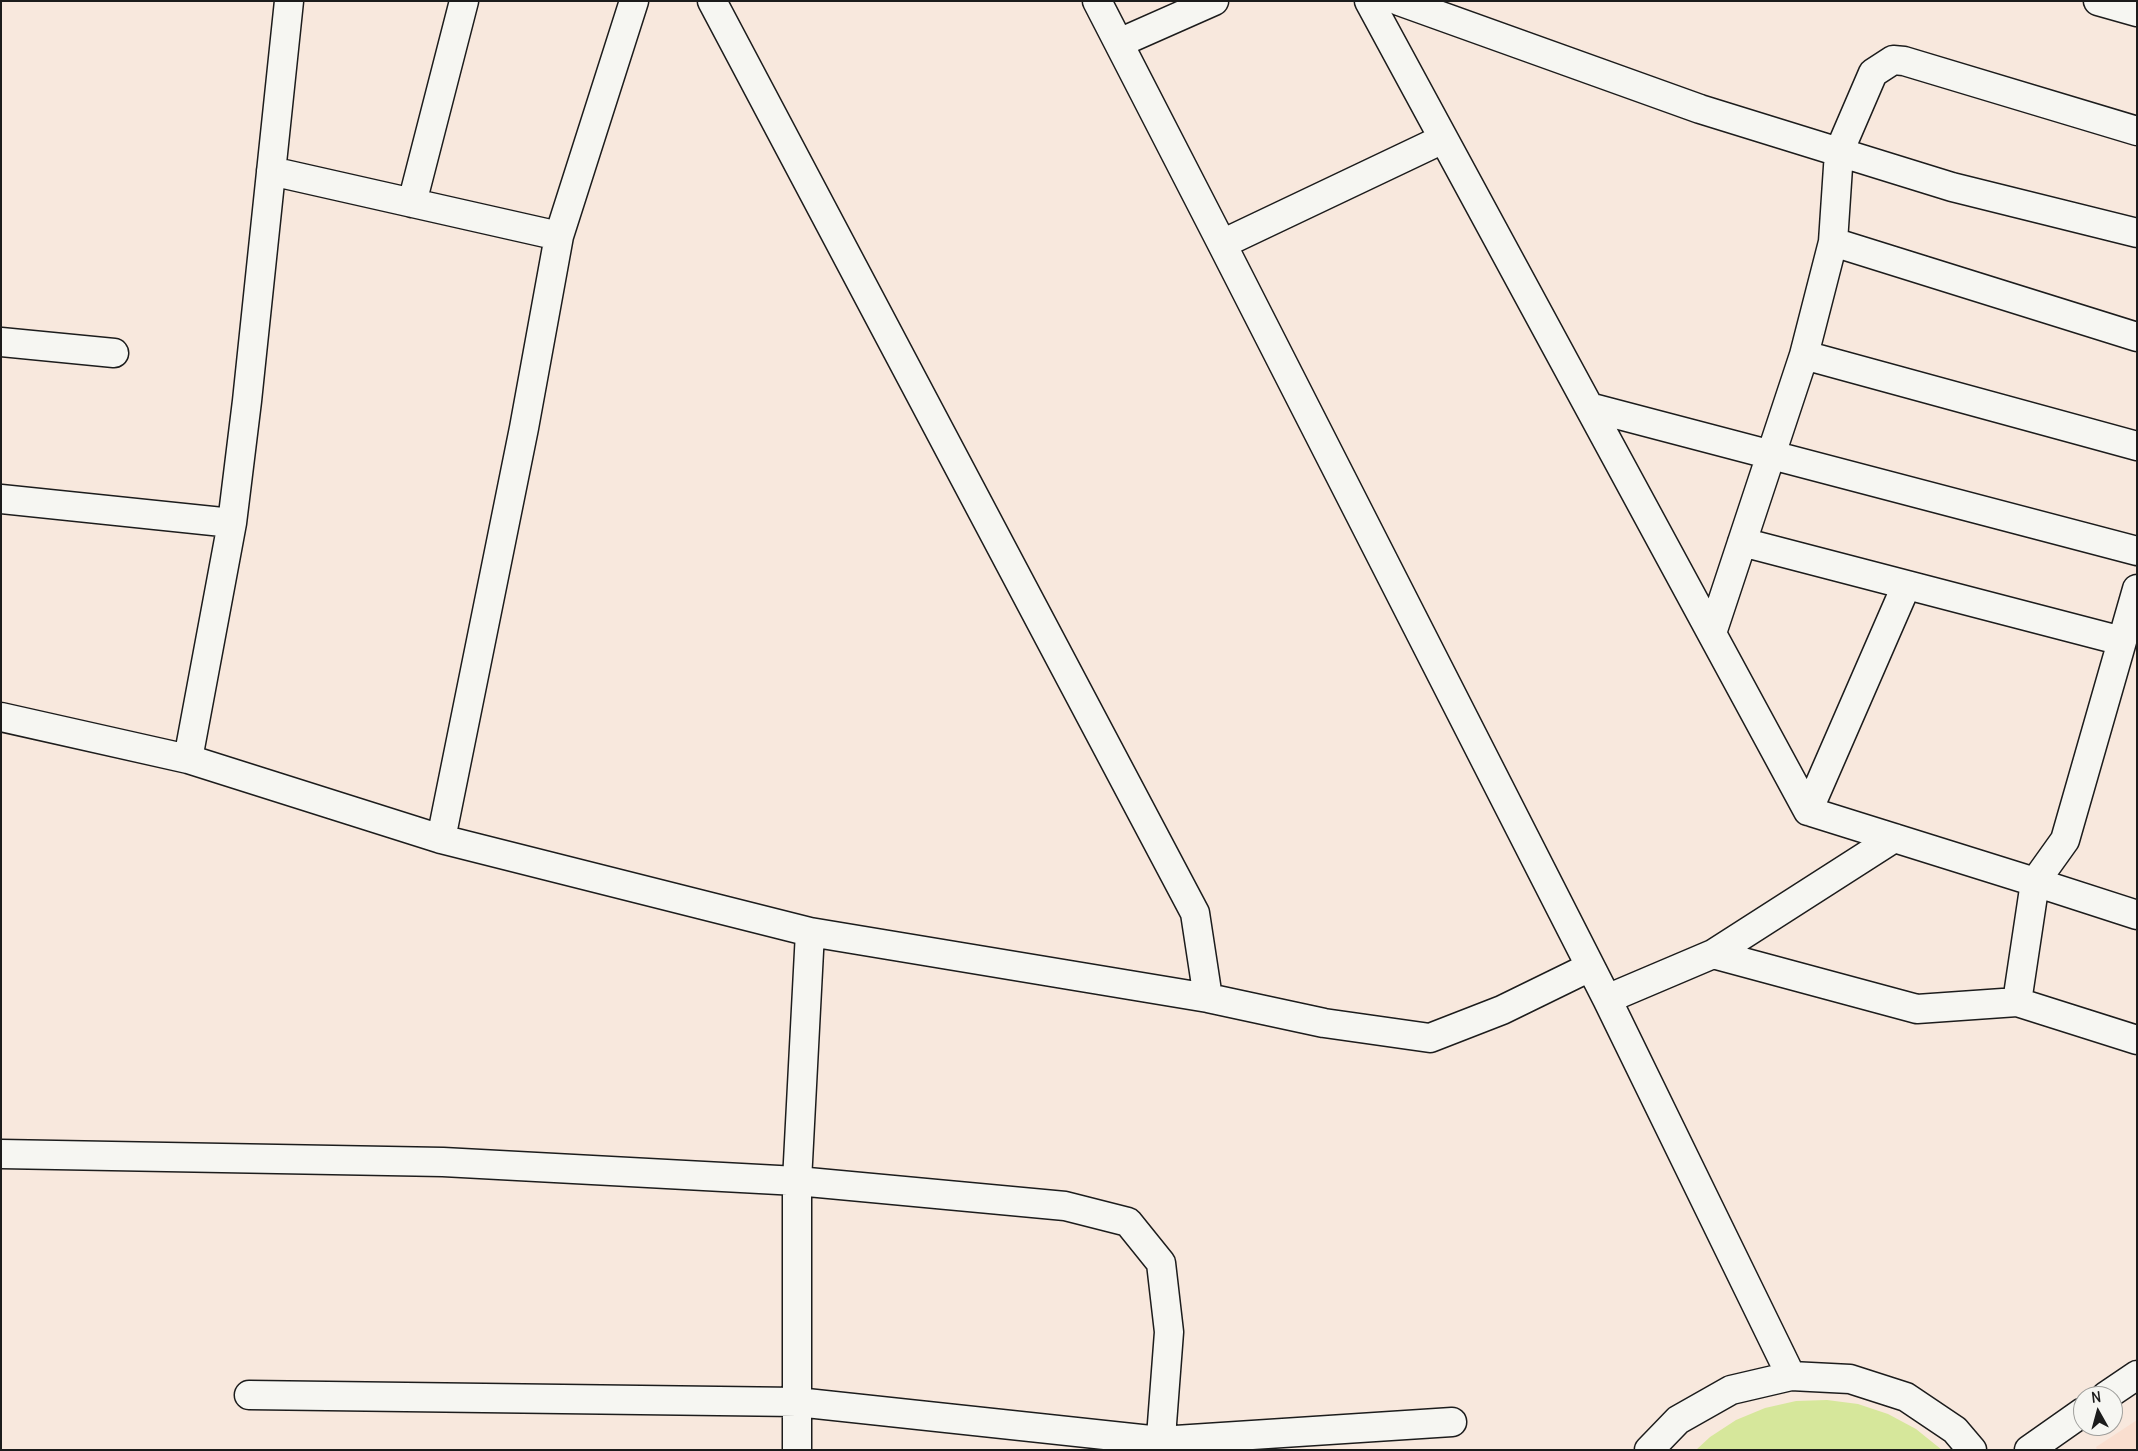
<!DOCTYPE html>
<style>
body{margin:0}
#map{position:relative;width:2138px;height:1451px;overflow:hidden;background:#f8e8dd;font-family:Delius,sans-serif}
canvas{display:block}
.frame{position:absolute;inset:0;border:2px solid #1c1c1c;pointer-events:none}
.north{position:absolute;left:2073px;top:1386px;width:50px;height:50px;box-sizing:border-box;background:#f6f6f2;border:1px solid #9f9f9c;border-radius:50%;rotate:353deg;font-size:14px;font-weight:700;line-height:20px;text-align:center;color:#1c1c1c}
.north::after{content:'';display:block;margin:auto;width:18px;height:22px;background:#1c1c1c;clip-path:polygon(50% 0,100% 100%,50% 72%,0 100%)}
</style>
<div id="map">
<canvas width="2138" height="1451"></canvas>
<div class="frame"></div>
<div class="north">N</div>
</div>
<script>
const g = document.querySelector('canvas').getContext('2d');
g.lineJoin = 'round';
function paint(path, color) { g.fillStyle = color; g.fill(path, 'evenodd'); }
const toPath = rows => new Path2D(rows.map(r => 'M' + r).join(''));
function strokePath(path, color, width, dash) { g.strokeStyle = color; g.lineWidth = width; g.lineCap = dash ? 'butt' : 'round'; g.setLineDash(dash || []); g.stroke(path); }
const built = toPath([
 [2137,1420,2137,1450,2097,1450,2096,1447]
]);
const green = toPath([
 [1827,1400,1858,1404,1888,1414,1916,1429,1942,1450,1696,1450,1710,1437,1736,1420,1765,1408,1796,1401]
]);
const minor = toPath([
 [712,1,1195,913,1208,998],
 [1097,1,1222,244,1607,999,1791,1376],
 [1369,1,1808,811,2035,882,2017,1002,2137,1040],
 [1399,1,1700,109,1952,187,2137,233],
 [2098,1,2137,12],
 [1119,43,1214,1],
 [271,171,559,236],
 [412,203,464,1],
 [1833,242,2137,337],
 [1222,244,1443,139],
 [1,342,114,353],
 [1804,355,2137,446],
 [1589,407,2137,551],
 [1,499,232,523],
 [1742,542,2122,641],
 [2137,589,2065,840,2035,882,2137,915],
 [1712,633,1804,355,1833,242,1839,152,1873,73,1893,60,1904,61,2137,131],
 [1,717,188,759,441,839,810,932,1208,998,1324,1023,1430,1038,1502,1010,1590,967],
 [188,759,232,523,247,401,289,1],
 [1808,811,1906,586],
 [441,839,524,428,559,236,634,1],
 [1713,954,1894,838],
 [1607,999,1713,954,1917,1009,2017,1002],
 [1,1154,443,1162,797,1181,1065,1206,1128,1222,1161,1263,1169,1332,1160,1450],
 [249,1395,797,1402,1160,1441,1452,1422],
 [2106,1396,2137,1375],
 [797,1450,797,1181,810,932],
 [1649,1450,1678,1420,1731,1390,1791,1376,1850,1379,1906,1397,1955,1430,1972,1450],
 [2029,1450,2083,1412]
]);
paint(built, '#f9decf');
paint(green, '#d6e79b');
strokePath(minor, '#1c1c1c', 31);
strokePath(minor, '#f6f6f2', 28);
</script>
